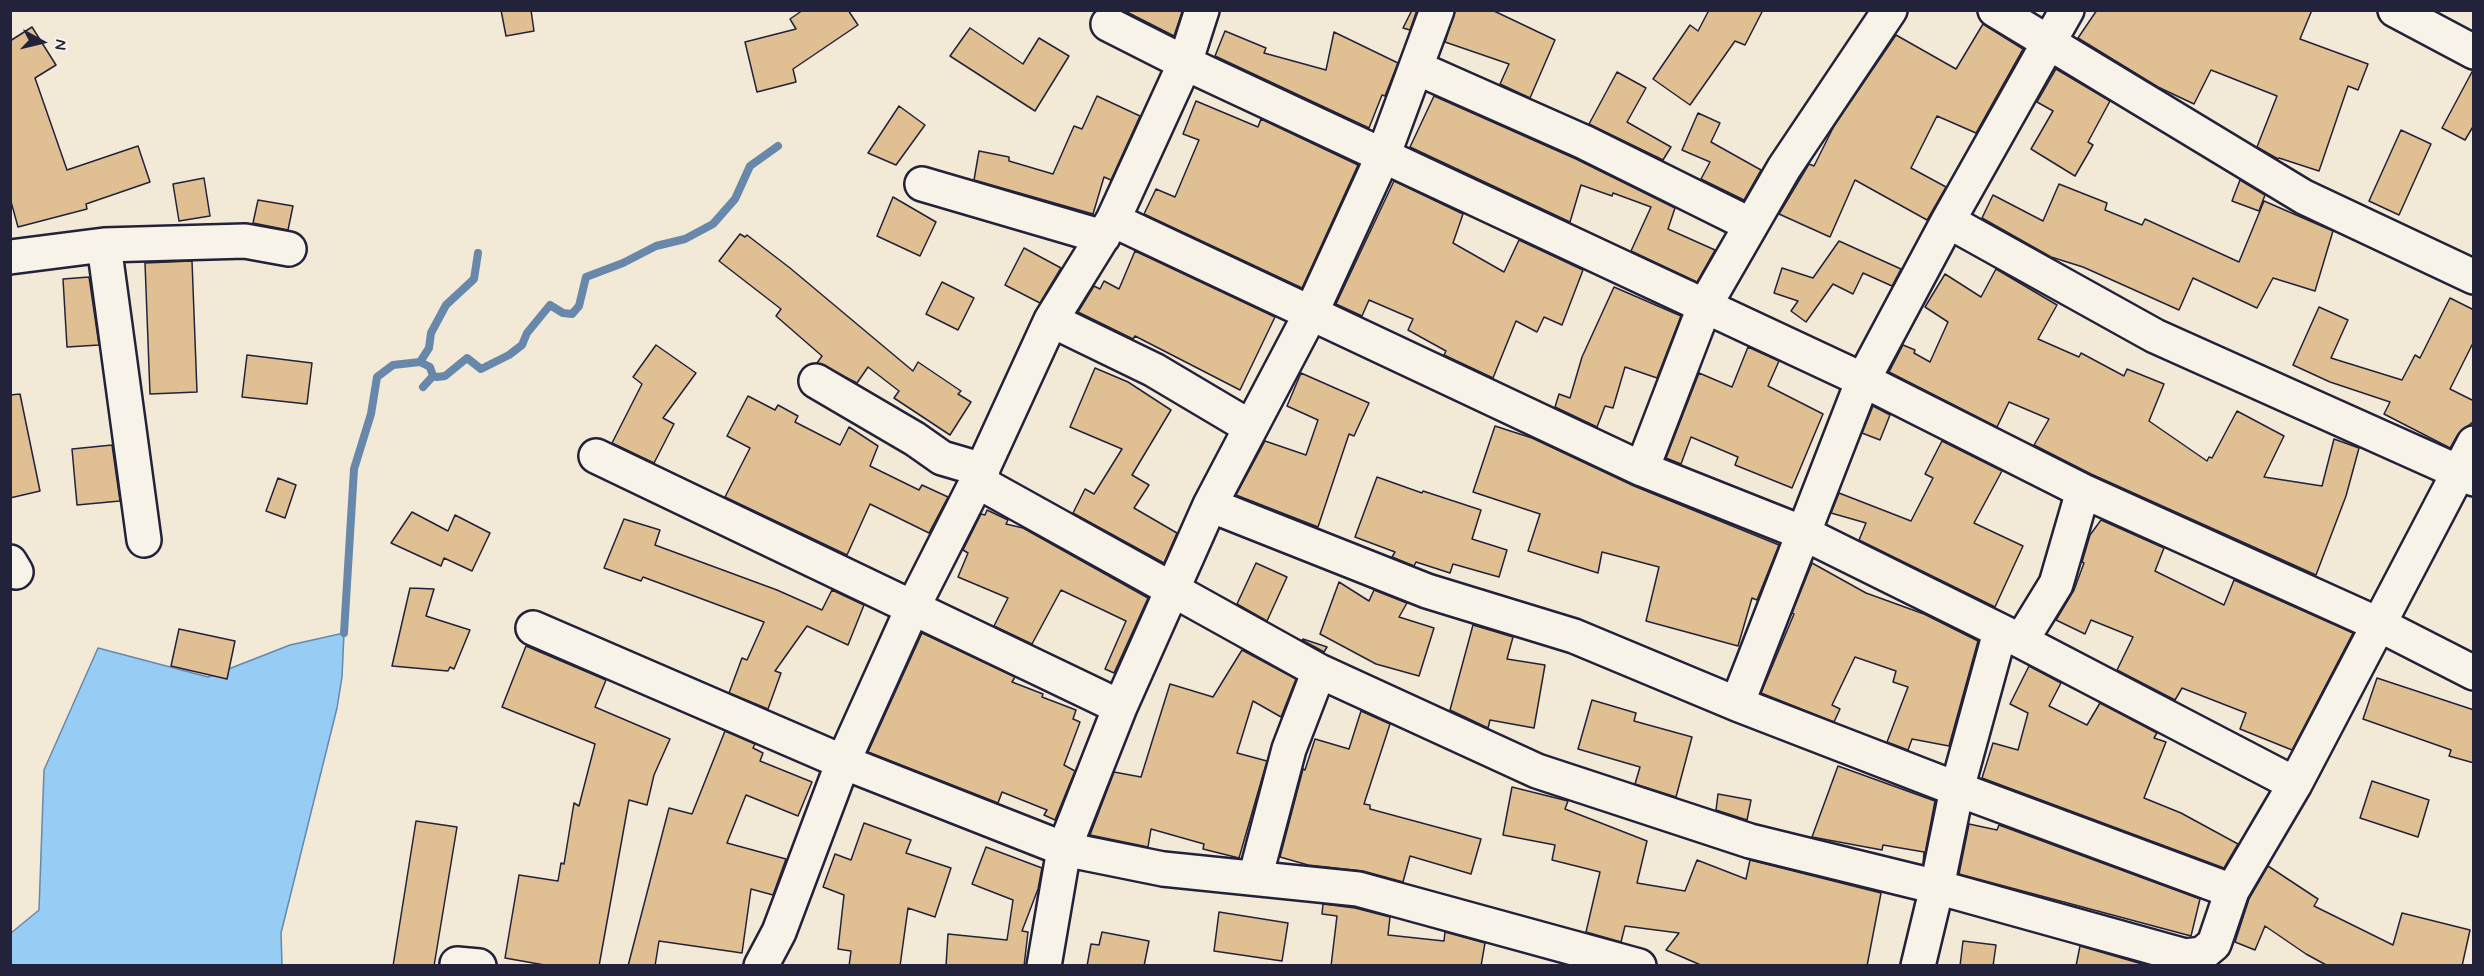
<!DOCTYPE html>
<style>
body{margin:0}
#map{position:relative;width:2484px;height:976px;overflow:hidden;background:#f2e9d7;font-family:Mynerve,sans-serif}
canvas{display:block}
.frame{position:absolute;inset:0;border:12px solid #22223b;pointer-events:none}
.north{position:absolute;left:12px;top:12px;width:60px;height:60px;-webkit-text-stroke:4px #f7f3e8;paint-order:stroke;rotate:98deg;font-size:16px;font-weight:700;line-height:24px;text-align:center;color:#22223b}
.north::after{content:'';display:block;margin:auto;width:21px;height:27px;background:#22223b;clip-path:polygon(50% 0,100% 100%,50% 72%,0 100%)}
</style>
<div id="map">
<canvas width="2484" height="976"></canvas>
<div class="frame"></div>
<div class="north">N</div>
</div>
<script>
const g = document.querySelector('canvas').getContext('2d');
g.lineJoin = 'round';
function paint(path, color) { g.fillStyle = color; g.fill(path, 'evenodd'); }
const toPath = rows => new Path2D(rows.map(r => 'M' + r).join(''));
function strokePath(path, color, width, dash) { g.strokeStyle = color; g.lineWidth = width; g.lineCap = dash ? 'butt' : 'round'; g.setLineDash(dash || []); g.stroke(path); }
const water = toPath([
 [344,633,342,677,337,708,281,933,282,965,11,966,11,933,39,910,44,770,98,648,208,677,290,645,344,633]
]);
const stream = toPath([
 [420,362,430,367,433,376,437,377,445,376,467,358,481,369,509,355,522,345,527,333,550,305,563,313,572,314,579,306,586,277,623,263,656,246,685,239,713,224,735,199,750,166,778,146],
 [423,387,433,376],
 [344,633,354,469,371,414,377,377,393,365,420,362,429,348,431,333,446,305,474,279,478,253]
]);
const building = toPath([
 [501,10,531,10,534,31,506,36,501,10],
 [803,10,848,10,858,25,793,69,796,82,757,92,745,42,796,29,790,19,803,10],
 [1123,10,1178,10,1182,12,1174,36,1123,10],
 [1412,10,1417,10,1410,30,1403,28,1412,10],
 [1455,10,1492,10,1555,40,1530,98,1500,84,1509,64,1445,42,1455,10],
 [1709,10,1763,10,1745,45,1735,41,1690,105,1653,79,1690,25,1698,31,1709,10],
 [2097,10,2312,10,2300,39,2368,64,2358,90,2348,86,2319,171,2279,158,2278,159,2257,147,2277,96,2211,70,2194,104,2158,87,2078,38,2097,10],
 [1983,24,2023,49,1976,133,1937,116,1911,168,1946,187,1927,220,1855,180,1830,237,1779,214,1809,164,1814,166,1834,126,1896,35,1956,69,1983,24],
 [32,27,56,65,35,78,67,170,138,146,150,182,86,204,87,209,18,227,10,198,10,41,32,27],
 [970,28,1023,64,1039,38,1069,56,1035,111,950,56,970,28],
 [1225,31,1266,48,1264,53,1326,70,1334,32,1398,63,1385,96,1382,95,1369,128,1215,56,1225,31],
 [2056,69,2110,101,2088,142,2093,145,2075,176,2031,149,2053,111,2037,102,2056,69],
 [2473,70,2474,125,2465,140,2442,128,2473,70],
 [1617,72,1646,88,1627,122,1671,147,1663,160,1589,124,1617,72],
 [1097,96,1140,116,1111,180,1104,177,1093,214,974,180,979,151,1009,157,1009,161,1053,174,1074,126,1082,129,1097,96],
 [1434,96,1576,159,1675,208,1668,229,1715,250,1697,282,1631,251,1651,207,1613,193,1612,196,1581,185,1570,222,1410,147,1434,96],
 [1196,101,1258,127,1261,119,1358,165,1302,288,1144,214,1156,189,1175,197,1199,140,1183,134,1196,101],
 [899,106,925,125,896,165,868,153,899,106],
 [1698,113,1720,123,1711,142,1761,170,1744,200,1701,179,1710,162,1682,150,1698,113],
 [2401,130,2431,144,2399,215,2369,201,2401,130],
 [204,178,210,216,179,221,173,184,204,178],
 [2240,180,2265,195,2259,211,2232,201,2240,180],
 [1394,181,1463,214,1453,243,1504,272,1519,240,1583,270,1562,325,1544,317,1537,332,1516,321,1493,378,1444,355,1446,351,1408,330,1413,319,1369,300,1362,316,1336,304,1394,181],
 [2059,184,2107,203,2105,210,2142,225,2145,219,2239,262,2264,201,2333,231,2315,291,2273,278,2257,308,2193,278,2179,310,2083,267,2051,257,1982,218,1993,195,2043,221,2059,184],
 [893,197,936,222,920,256,877,236,893,197],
 [258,200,293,206,288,230,253,223,258,200],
 [740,234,745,237,747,235,790,268,913,371,918,362,961,391,958,394,971,402,950,435,894,398,899,391,868,367,857,383,817,363,822,356,776,316,781,309,719,261,740,234],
 [1839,241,1901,269,1892,286,1863,273,1853,294,1833,284,1806,322,1791,311,1798,301,1774,293,1782,268,1813,278,1839,241],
 [1024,248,1061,268,1040,303,1005,285,1024,248],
 [1135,251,1275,317,1240,390,1135,336,1133,339,1078,312,1094,286,1100,289,1104,281,1119,289,1135,251],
 [192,261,197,392,150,394,145,263,192,261],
 [1996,269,2057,305,2038,339,2079,357,2081,353,2124,376,2127,369,2164,384,2149,421,2207,461,2209,457,2212,458,2237,411,2284,436,2264,477,2322,486,2334,439,2359,448,2346,496,2316,575,2091,474,2034,445,2049,419,2009,402,1997,427,1889,372,1903,345,1915,350,1914,353,1930,362,1948,322,1925,307,1945,274,1981,297,1996,269],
 [89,277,99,345,67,347,63,279,89,277],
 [942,282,974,298,958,330,926,314,942,282],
 [1614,287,1681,316,1657,378,1625,367,1613,408,1605,406,1597,427,1555,407,1559,394,1570,398,1582,357,1614,287],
 [2450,298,2474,310,2474,341,2450,389,2474,401,2474,421,2458,434,2450,448,2384,414,2390,402,2330,382,2293,365,2319,307,2348,320,2331,358,2402,380,2415,355,2420,358,2450,298],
 [656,345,696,373,663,418,674,424,654,463,612,443,642,384,633,377,656,345],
 [1748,347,1779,361,1768,386,1823,414,1792,488,1735,465,1738,457,1691,437,1681,464,1666,458,1699,373,1732,387,1748,347],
 [247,355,312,363,307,404,242,397,247,355],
 [1095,368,1128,382,1171,410,1132,475,1149,485,1134,508,1177,533,1164,563,1073,513,1085,489,1094,494,1122,449,1070,427,1095,368],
 [1301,373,1369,403,1354,436,1349,434,1318,527,1236,495,1265,441,1306,455,1318,420,1287,406,1301,373],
 [20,394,40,491,10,498,10,395,20,394],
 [748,396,775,410,778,405,798,416,795,422,840,445,849,427,878,446,870,466,919,490,922,485,948,497,929,533,870,504,847,555,725,497,750,448,727,436,748,396],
 [1873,406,1890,415,1880,440,1862,433,1873,406],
 [1495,426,1532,438,1634,486,1779,545,1757,600,1752,598,1738,646,1646,621,1659,567,1602,552,1598,573,1528,551,1540,514,1473,492,1495,426],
 [1942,441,2002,471,1974,523,2023,546,1995,607,1859,540,1866,523,1831,513,1839,493,1911,521,1933,478,1925,474,1942,441],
 [112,445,120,501,77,505,72,449,112,445],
 [1377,477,1422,493,1423,491,1481,510,1472,539,1507,550,1499,577,1453,564,1450,573,1416,562,1414,566,1392,557,1395,552,1355,537,1377,477],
 [278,478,296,485,285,518,266,511,278,478],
 [987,510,1008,520,1006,524,1023,528,1148,598,1114,673,1105,669,1126,621,1061,590,1032,644,994,626,1008,598,958,577,968,553,963,550,981,514,985,515,987,510],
 [412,512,448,531,455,515,490,533,472,571,444,558,441,566,391,543,412,512],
 [624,519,660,530,655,545,777,590,822,610,832,590,864,605,848,645,807,626,775,671,781,673,768,709,729,693,742,658,747,660,764,622,643,577,641,581,604,568,624,519],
 [2101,520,2164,548,2155,571,2224,605,2234,580,2353,633,2292,750,2240,729,2246,713,2182,688,2175,700,2117,670,2133,637,2091,620,2085,634,2056,620,2074,590,2084,563,2082,562,2090,535,2101,520],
 [1256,563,1287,577,1267,621,1237,604,1256,563],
 [1812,563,1866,593,1924,614,1978,641,1949,746,1912,739,1908,750,1887,742,1908,687,1893,682,1896,671,1855,657,1832,705,1840,709,1834,722,1761,693,1794,614,1792,613,1812,563],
 [1339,582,1369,601,1374,590,1407,603,1399,617,1434,628,1419,676,1376,664,1320,634,1339,582],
 [410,588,434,589,426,616,470,630,454,669,450,667,448,671,392,666,410,588],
 [1473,625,1513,637,1507,659,1545,665,1534,728,1490,720,1488,728,1450,710,1473,625],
 [179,629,235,641,227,679,171,666,179,629],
 [922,633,1015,677,1012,682,1043,694,1042,697,1076,710,1073,719,1080,722,1064,765,1075,771,1055,820,1044,815,1047,810,1002,792,998,803,868,752,922,633],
 [1303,639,1327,647,1324,652,1302,640,1303,639],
 [526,646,606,680,595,707,670,739,654,775,647,805,629,800,599,966,550,966,505,958,519,875,558,881,561,863,564,864,574,803,579,806,595,744,502,707,526,646],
 [1242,650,1296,679,1281,717,1253,701,1237,753,1267,761,1239,858,1203,849,1204,844,1151,829,1148,847,1090,835,1114,772,1141,777,1170,684,1213,697,1242,650],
 [2029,666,2061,683,2049,706,2087,725,2100,703,2157,733,2154,738,2166,742,2144,798,2181,813,2238,844,2224,868,1982,778,1993,743,2018,750,2028,713,2010,704,2029,666],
 [2377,678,2474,710,2474,763,2449,756,2451,750,2363,719,2377,678],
 [1592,700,1636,713,1634,721,1692,737,1676,797,1635,784,1640,767,1578,749,1592,700],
 [1361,711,1390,724,1364,804,1370,805,1370,809,1481,839,1471,874,1410,856,1403,882,1363,871,1308,865,1280,857,1303,769,1305,770,1315,739,1349,749,1361,711],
 [725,731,755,744,753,748,763,753,760,761,812,782,798,816,746,795,727,843,786,859,773,895,751,889,742,953,659,941,655,966,628,966,669,808,692,814,725,731],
 [1838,766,1935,801,1923,864,1924,852,1883,845,1882,850,1812,837,1838,766],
 [2372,781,2429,800,2418,837,2360,818,2372,781],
 [1512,787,1568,801,1565,809,1647,841,1637,883,1685,891,1697,860,1746,879,1750,860,1881,893,1867,966,1703,966,1666,950,1679,933,1625,926,1621,942,1586,932,1600,872,1552,860,1555,845,1503,835,1512,787],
 [1718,794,1751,800,1747,820,1716,810,1718,794],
 [416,821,457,827,434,966,393,966,416,821],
 [864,823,911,840,906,853,951,868,935,917,908,908,900,966,849,966,851,951,838,949,844,895,823,887,835,854,851,860,864,823],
 [1969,824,1997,830,1999,825,2200,899,2191,936,1959,874,1969,824],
 [986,847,1042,868,1038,889,1022,931,1028,932,1024,966,946,966,948,934,1007,940,1013,900,972,884,986,847],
 [2268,866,2318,899,2314,906,2393,945,2402,913,2470,930,2462,966,2328,966,2306,954,2265,926,2255,950,2235,942,2249,899,2268,866],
 [1323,904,1355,908,1390,917,1388,935,1444,941,1445,932,1485,943,1481,966,1331,966,1337,916,1322,914,1323,904],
 [1219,912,1288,923,1282,961,1214,951,1219,912],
 [1102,932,1149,941,1144,966,1087,966,1091,944,1099,945,1102,932],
 [1963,941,1996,945,1993,966,1960,966,1963,941],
 [2080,946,2149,966,2076,966,2080,946]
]);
const minor = toPath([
 [1995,10,2304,197,2474,277],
 [2395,10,2474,52],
 [1108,24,1185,63,1863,380,2083,491,2380,625,2474,673],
 [1417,68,1584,142,1751,225],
 [922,184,1103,237],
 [1113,220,1642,469,1803,533,2021,641,2295,784],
 [1948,221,2155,336,2474,479],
 [104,245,144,540],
 [10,257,104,245,245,241,289,249],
 [1051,320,1154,370,1250,427],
 [816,381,915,439,942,458,983,470],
 [596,456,1120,707],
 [1642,469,1705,305,1784,168,1890,10],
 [977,481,1319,671,1537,771,1750,841,1937,887,2185,956,2202,954,2214,944,2232,891,2295,784,2474,443],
 [1210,505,1427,591,1574,636,1737,704,1957,789,2232,891],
 [10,562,16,572],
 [533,628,843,762,1064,849,1163,869,1358,889,1639,966],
 [2021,641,2056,584,2083,491],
 [1737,704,1863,380,1948,221,2067,10],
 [1255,878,1289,749,1319,671],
 [457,964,479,966],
 [761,966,779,932,843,762,913,607,977,481,1051,320,1113,220,1185,63,1202,10],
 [1044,966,1064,849,1120,707,1210,505,1311,313,1383,156,1437,10],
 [1918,966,1937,887,1957,789,2000,632]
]);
paint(water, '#97ccf5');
strokePath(water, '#6888ab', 1.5);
strokePath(stream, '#6888ab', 8);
paint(building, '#e0bf92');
strokePath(building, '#22223b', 1.5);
strokePath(minor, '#22223b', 38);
strokePath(minor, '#f7f3e8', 33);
</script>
